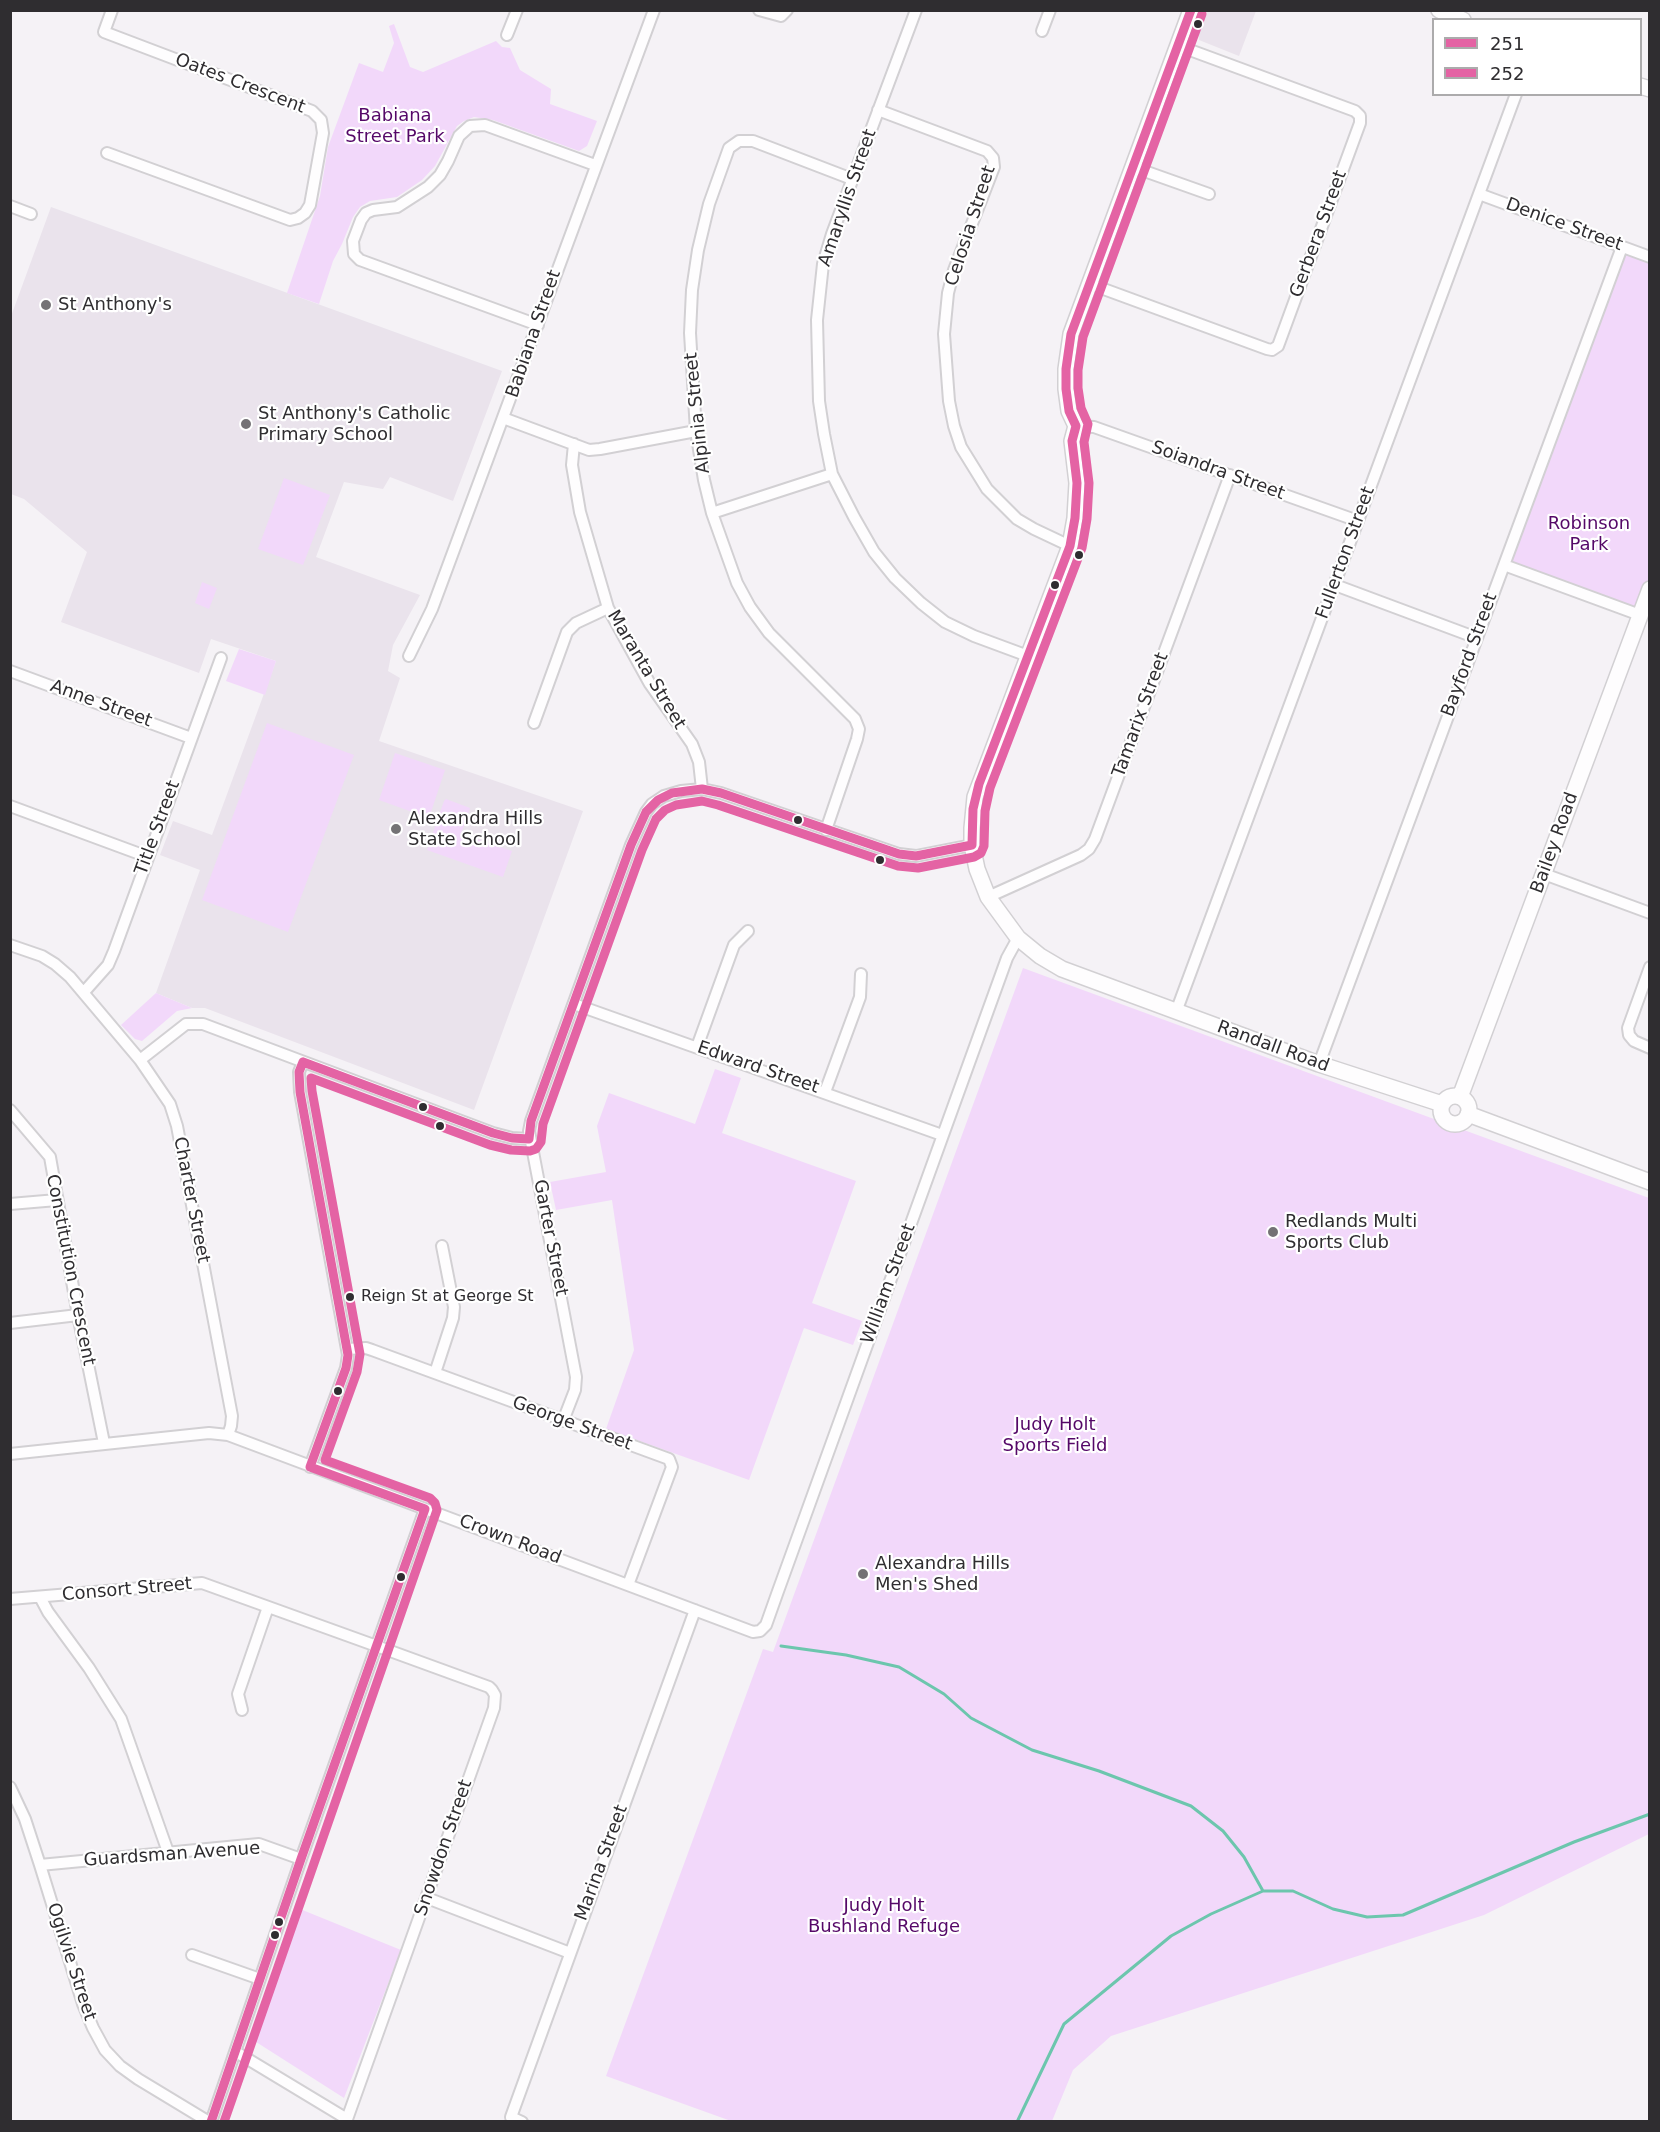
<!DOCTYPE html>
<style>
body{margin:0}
#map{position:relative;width:1660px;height:2132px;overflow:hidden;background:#f5f2f6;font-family:"DejaVu Sans",sans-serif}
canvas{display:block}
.frame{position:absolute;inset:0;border:12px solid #2f2d30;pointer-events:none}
.legend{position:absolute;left:1432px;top:18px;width:210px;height:78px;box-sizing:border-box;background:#fff;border:2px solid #acabac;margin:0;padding:8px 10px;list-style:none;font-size:18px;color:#2f2d30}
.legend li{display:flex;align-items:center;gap:12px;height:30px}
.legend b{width:30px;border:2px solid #acabac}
</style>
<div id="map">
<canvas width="1660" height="2132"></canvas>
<div class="frame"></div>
<ul class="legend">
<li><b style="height:8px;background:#e463a4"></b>251</li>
<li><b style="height:8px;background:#e463a4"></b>252</li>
</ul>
</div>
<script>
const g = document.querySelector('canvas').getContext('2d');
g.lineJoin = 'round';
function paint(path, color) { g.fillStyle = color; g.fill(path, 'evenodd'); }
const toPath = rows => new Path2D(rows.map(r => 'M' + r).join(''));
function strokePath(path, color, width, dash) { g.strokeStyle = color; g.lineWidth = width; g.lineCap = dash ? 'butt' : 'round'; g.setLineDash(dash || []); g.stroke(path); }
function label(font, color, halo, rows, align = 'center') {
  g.font = font + ' "DejaVu Sans",sans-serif'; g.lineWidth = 4.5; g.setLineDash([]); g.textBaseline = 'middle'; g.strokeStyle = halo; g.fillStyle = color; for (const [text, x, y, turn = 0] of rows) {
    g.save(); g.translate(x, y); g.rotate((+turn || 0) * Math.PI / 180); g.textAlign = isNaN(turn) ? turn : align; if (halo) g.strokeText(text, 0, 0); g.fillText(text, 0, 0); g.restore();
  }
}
const built = toPath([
 [1206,11,1256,11,1239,56,1199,40,1198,31],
 [51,207,502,371,453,501,390,477,383,489,344,482,316,557,420,595,393,645,388,671,400,678,379,741,583,811,474,1110,205,1008,192,1008,156,993,200,870,160,855,173,821,212,835,276,661,211,639,199,673,61,622,87,552,24,499,11,494,10,319]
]);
const green = toPath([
 [394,24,410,67,423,72,496,41,502,47,510,48,520,70,551,89,550,104,597,121,587,146,579,151,493,120,474,117,464,121,457,126,435,166,422,180,397,197,370,201,360,207,353,217,342,244,333,261,319,304,287,293,320,196,328,147,359,63,383,72,394,43,389,26],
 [1622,247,1649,257,1650,589,1640,615,1504,565],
 [284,478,330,495,303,565,258,549],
 [202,582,217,588,209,609,195,603],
 [239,649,276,661,265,695,226,681],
 [267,723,354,755,288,932,202,900],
 [395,753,445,770,429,818,379,800],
 [446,799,470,808,461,834,512,851,503,877,427,850,444,801],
 [1023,968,1649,1198,1649,1834,1484,1915,1111,2036,1073,2070,1052,2121,731,2121,606,2076,763,1649,773,1652],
 [156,993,192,1008,177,1011,142,1041,135,1039,121,1025],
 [715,1069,741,1078,722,1133,856,1181,812,1303,862,1321,853,1345,804,1328,749,1480,606,1429,634,1350,612,1200,556,1210,550,1182,606,1172,597,1126,609,1093,695,1124],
 [300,1909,401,1950,344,2098,253,2040]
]);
const stream = toPath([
 [781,1646,846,1655,899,1667,944,1694,971,1718,1032,1750,1099,1771,1191,1806,1223,1831,1244,1857,1263,1891],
 [1017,2122,1064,2024,1171,1936,1211,1914,1263,1891,1293,1891,1333,1909,1367,1917,1403,1915,1574,1842,1650,1814]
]);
const street = toPath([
 [759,10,781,16,787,10],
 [916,10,832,234,823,264,817,320,819,401,824,434,832,474,854,517,874,552,895,578,921,603,945,622,974,636,1028,656],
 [1042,31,1050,10],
 [507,35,517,10],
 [878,110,987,151,993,158,994,167,954,270,948,293,944,334,949,401,954,426,961,447,987,489,1017,519,1034,529,1070,546],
 [107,153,290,220,298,218,305,213,310,205,323,133,321,120,312,111,104,32,112,10],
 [1133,167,1209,194],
 [1479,194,1650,257],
 [10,206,31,214],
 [1090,284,1267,349,1272,350,1278,346,1360,123,1360,116,1355,111,1179,46],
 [538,325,360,260,354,254,353,241,361,220,366,213,373,210,397,207,428,187,440,175,448,161,459,136,470,126,485,125,595,165],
 [503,418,589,450,600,449,696,431],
 [1076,426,1094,427,1358,521],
 [574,444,572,465,580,512,608,608,650,684,692,744,699,762,702,789],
 [712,513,832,474],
 [1504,565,1640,615],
 [1335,585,1477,638],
 [409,656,432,609,654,10],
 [10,671,191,738],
 [534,723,567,632,576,623,608,608],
 [10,806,148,857],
 [826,830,857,739,859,729,855,719,769,633,750,607,737,583,712,513,704,480,696,431,690,333,692,290,698,250,709,204,729,148,739,141,753,141,852,179],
 [1544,874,1650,913],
 [988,897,1081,855,1089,849,1095,839,1230,475],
 [10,945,42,956,55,964,70,977,140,1060,170,1104,177,1126,232,1416,231,1426,228,1435],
 [1650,967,1628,1028,1629,1035,1634,1041,1650,1048],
 [84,992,108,965,114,951,221,658],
 [574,1004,942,1135],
 [1176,1012,1516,94],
 [697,1047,734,945,748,931],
 [140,1060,186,1024,203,1024,493,1133,512,1138,529,1139],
 [303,1062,299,1072,300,1092,348,1355,346,1368,310,1467],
 [1319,1064,1622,247],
 [825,1092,860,997,861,974],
 [10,1110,50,1157,78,1315,104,1443],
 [10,1204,57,1200],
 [10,1323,78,1315],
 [347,1349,366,1348,372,1350,669,1459,672,1467,628,1585],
 [435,1373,453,1318,454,1307,442,1246],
 [563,1421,575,1390,576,1377,529,1131,531,1121,631,845,646,812,652,804,664,796,681,791,702,789,721,793,899,854,916,856,972,845],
 [10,1454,209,1433,228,1435,753,1632,760,1631,766,1625,777,1594,1007,958,1018,938],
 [40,1597,48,1612,89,1668,121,1719,168,1852],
 [10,1599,202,1583,371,1644,489,1687,492,1690,495,1695,494,1708,346,2122],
 [242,1710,238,1694,268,1607],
 [10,1787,25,1819,40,1865,83,2004,93,2028,105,2050,120,2066,138,2079,209,2122],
 [40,1865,259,1844,301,1859],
 [427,1898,570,1953],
 [192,1955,260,1979],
 [236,2052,347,2119],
 [211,2122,301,1859,425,1509],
 [522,2122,511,2117,695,1610]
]);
const secondary = toPath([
 [1191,10,1071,334,1066,369,1066,389,1069,411,1076,426,1072,441,1077,483,1075,518,1070,546,975,797,972,828,972,845,977,869,988,897,1018,938,1040,956,1062,969,1319,1064,1442,1104],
 [1439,10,1463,20],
 [1640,86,1650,89],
 '1441 1110a14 14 0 1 1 28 0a14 14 0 1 1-28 0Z',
 [1460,1097,1650,589],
 [1468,1114,1650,1182]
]);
const bus1 = toPath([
 [972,845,973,809,979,784,1070,546,1075,518,1077,483,1072,441,1076,426,1069,411,1066,389,1066,369,1071,334,1191,10],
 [303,1062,299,1072,300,1092,348,1355,346,1368,310,1467],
 [303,1062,493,1133,512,1138,529,1139],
 [529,1139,531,1121,631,845,646,812,658,800,672,793,702,789,721,793,899,854,916,856,972,845],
 [310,1467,425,1509],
 [211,2122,301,1859,425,1509]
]);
const bus2 = toPath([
 [224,2122,437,1510,435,1503,430,1498,325,1460,357,1372,360,1354,312,1091,311,1078,490,1145,511,1150,530,1151,536,1149,541,1142,543,1124,642,850,656,819,665,810,676,805,702,801,718,805,898,866,918,868,974,857,981,853,984,846,985,811,990,788,1082,548,1087,519,1089,483,1084,442,1088,424,1081,408,1078,388,1078,370,1083,337,1202,14]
]);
const markers = [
 [1198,24,5,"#2f2d30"],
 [46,305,6,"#747275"],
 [246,424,6,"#747275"],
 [1079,555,5,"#2f2d30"],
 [1055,585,5,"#2f2d30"],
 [798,820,5,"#2f2d30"],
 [396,829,6,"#747275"],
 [880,860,5,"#2f2d30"],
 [423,1107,5,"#2f2d30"],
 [440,1126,5,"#2f2d30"],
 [1273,1232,6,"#747275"],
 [350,1297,5,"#2f2d30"],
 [338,1391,5,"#2f2d30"],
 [863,1574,6,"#747275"],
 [401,1577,5,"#2f2d30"],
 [279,1922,5,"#2f2d30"],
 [275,1935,5,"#2f2d30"]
];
const busNames = [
 ["Reign St at George St",361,1297]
];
const streetNames = [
 ["Oates Crescent",240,84,21],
 ["Amaryllis Street",848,198,-71],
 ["Denice Street",1564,225,20],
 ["Celosia Street",971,226,-72],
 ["Gerbera Street",1319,234,-70],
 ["Babiana Street",534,334,-71],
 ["Alpinia Street",698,413,-96],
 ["Soiandra Street",1218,471,20],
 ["Fullerton Street",1346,553,-70],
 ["Bayford Street",1470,655,-70],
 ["Maranta Street",646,670,59],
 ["Anne Street",101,704,20],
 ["Tamarix Street",1141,715,-70],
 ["Title Street",158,828,-70],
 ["Bailey Road",1555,843,-70],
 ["Randall Road",1273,1047,20],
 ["Edward Street",758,1068,19],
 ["Charter Street",191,1200,79],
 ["Garter Street",550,1238,79],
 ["Constitution Crescent",70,1270,79],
 ["William Street",889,1284,-70],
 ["George Street",572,1424,20],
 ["Crown Road",510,1540,21],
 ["Consort Street",127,1590,-5],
 ["Snowdon Street",444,1848,-71],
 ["Guardsman Avenue",172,1855,-4],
 ["Marina Street",602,1863,-70],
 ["Ogilvie Street",71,1962,72]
];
const parkNames = [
 ["Babiana",395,116],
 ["Street Park",395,137],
 ["Robinson",1589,524],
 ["Park",1589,545],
 ["Judy Holt",1055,1425],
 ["Sports Field",1055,1446],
 ["Judy Holt",884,1906],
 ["Bushland Refuge",884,1927]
];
const poiNames = [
 ["St Anthony's",58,305],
 ["St Anthony's Catholic",258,414],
 ["Primary School",258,435],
 ["Alexandra Hills",408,819],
 ["State School",408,840],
 ["Redlands Multi",1285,1222],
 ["Sports Club",1285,1243],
 ["Alexandra Hills",875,1564],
 ["Men's Shed",875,1585]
];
paint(built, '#eae3ec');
paint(green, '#f2d8fa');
strokePath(stream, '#6cc6ad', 3);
strokePath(street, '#d2d0d3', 14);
strokePath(secondary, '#d2d0d3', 18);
strokePath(street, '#fefdfe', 10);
strokePath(secondary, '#fefdfe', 15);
strokePath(bus1, '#e463a4', 9);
strokePath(bus2, '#e463a4', 9);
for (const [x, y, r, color] of markers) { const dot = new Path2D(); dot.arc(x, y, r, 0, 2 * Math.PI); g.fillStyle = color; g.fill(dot); strokePath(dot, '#fff', 2); }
label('16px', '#2f2d30', '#fff', busNames, 'left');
label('18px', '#2f2d30', '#fff', streetNames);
label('18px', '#550868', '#fff', parkNames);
label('18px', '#2f2d30', '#fff', poiNames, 'left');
</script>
